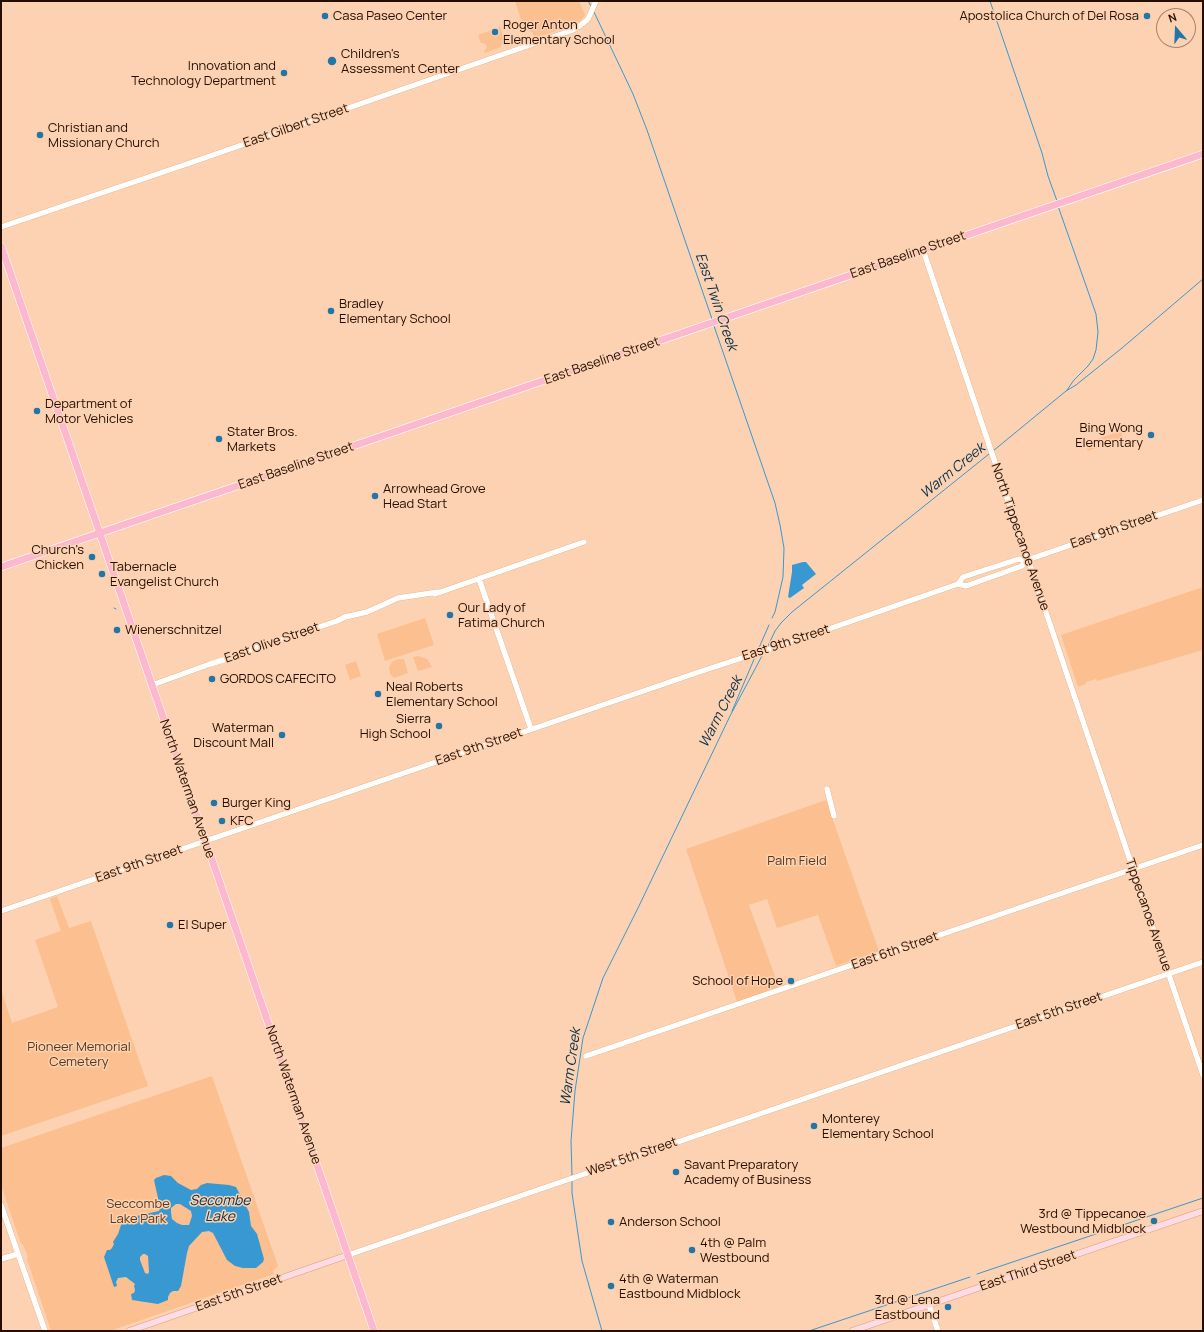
<!DOCTYPE html>
<style>
body{margin:0}
#map{position:relative;width:1204px;height:1332px;overflow:hidden;background:#fcd2b2;font-family:Manrope,sans-serif}
canvas{display:block}
.frame{position:absolute;inset:0;border:2px solid #250d00;pointer-events:none}
.north{position:absolute;left:1156px;top:8px;width:40px;height:40px;box-sizing:border-box;background:#fcd2b2;border:1px solid #a6836b;border-radius:50%;rotate:341deg;font-size:11px;font-weight:700;line-height:16px;text-align:center;color:#250d00}
.north::after{content:'';display:block;margin:auto;width:14px;height:18px;background:#2275a6;clip-path:polygon(50% 0,100% 100%,50% 72%,0 100%)}
</style>
<div id="map">
<canvas width="1204" height="1332"></canvas>
<div class="frame"></div>
<div class="north">N</div>
</div>
<script>
const g = document.querySelector('canvas').getContext('2d');
g.lineJoin = 'round';
function paint(path, color) { g.fillStyle = color; g.fill(path, 'evenodd'); }
const toPath = rows => new Path2D(rows.map(r => 'M' + r).join(''));
function strokePath(path, color, width, dash) { g.strokeStyle = color; g.lineWidth = width; g.lineCap = dash ? 'butt' : 'round'; g.setLineDash(dash || []); g.stroke(path); }
function label(font, color, halo, rows, align = 'center') {
  g.font = font + ' Manrope,sans-serif'; g.lineWidth = 3; g.setLineDash([]); g.textBaseline = 'middle'; g.strokeStyle = halo; g.fillStyle = color; for (const [text, x, y, turn = 0] of rows) {
    g.save(); g.translate(x, y); g.rotate((+turn || 0) * Math.PI / 180); g.textAlign = isNaN(turn) ? turn : align; if (halo) g.strokeText(text, 0, 0); g.fillText(text, 0, 0); g.restore();
  }
}
const green = toPath([
 [515,1,579,1,585,15,581,20,571,26,535,38,532,32,524,29],
 [500,27,504,38,502,42,501,47,485,53,484,51,486,49,487,46,484,43,481,43,478,35],
 [1121,431,1123,439,1088,451,1085,443],
 [1203,587,1203,650,1097,681,1096,679,1086,682,1086,684,1078,687,1061,635],
 [425,618,434,645,385,661,377,634],
 [418,656,427,659,432,667,418,671,413,657],
 [397,659,404,659,408,673,394,678,390,674,389,667,392,662],
 [356,661,361,676,350,680,345,665],
 [826,800,879,951,836,966,818,915,777,928,767,899,749,905,779,987,737,1002,686,849],
 [57,896,69,928,91,921,148,1086,1,1136,1,990,12,1023,58,1007,35,940,61,931,50,899],
 [212,1076,278,1266,273,1271,274,1274,110,1331,51,1331,27,1259,28,1256,23,1245,21,1244,1,1185,1,1148]
]);
const water = toPath([
 [803,562,806,562,816,574,802,585,804,588,790,598,788,597,792,572,792,565],
 [164,1175,171,1176,178,1183,191,1190,197,1189,201,1185,207,1183,229,1185,236,1187,249,1212,251,1226,257,1234,264,1259,263,1262,256,1268,243,1268,235,1266,227,1260,213,1233,209,1231,202,1232,189,1246,187,1253,181,1286,178,1291,173,1291,170,1293,168,1297,168,1300,158,1304,132,1300,131,1294,134,1293,135,1290,134,1286,135,1284,126,1277,118,1278,116,1282,117,1286,114,1287,104,1257,107,1250,110,1250,112,1248,114,1244,113,1242,118,1234,122,1222,128,1218,159,1211,160,1208,158,1202,158,1198,154,1180,156,1178],
 [176,1204,180,1204,191,1211,192,1216,189,1225,182,1225,177,1223,172,1219,171,1213,171,1208],
 [143,1254,145,1254,148,1256,149,1272,148,1274,145,1273,140,1260,140,1257]
]);
const stream = toPath([
 [588,1,591,6],
 [990,1,1042,153,1048,176,1057,201],
 [594,12,633,94,647,130,712,319],
 [1058,206,1096,314,1098,332,1096,350,1093,359,1088,366,1074,380,1067,390],
 [714,326,775,503,780,525,784,548,783,577,775,612,772,618],
 [993,451,1066,391,1076,385,1122,348,1203,279],
 [114,608,116,609],
 [767,648,775,631,781,623,792,612,989,454],
 [758,650,769,625],
 [732,711,755,657],
 [572,1175,571,1141,575,1091,583,1038,603,978,638,908,730,716,763,654],
 [572,1181,572,1193,582,1261,602,1331],
 [977,1274,1203,1198],
 [809,1331,970,1277]
]);
const tertiary = toPath([
 [1,227,187,164,573,30,581,25,588,19,596,1],
 [923,250,1203,1075],
 [479,579,531,729],
 [958,584,966,586,1022,566,1025,561],
 [435,594,584,542],
 [152,685,210,664,230,658,248,650,260,647,337,621,345,617,367,612,398,598,438,592],
 [827,789,834,816],
 [1,911,696,673,748,656,780,646,958,584,963,577,1019,559,1025,561,1027,560,1203,500],
 [586,1056,1203,845],
 [1,1205,45,1331],
 [348,1255,1203,962],
 [1,1259,18,1254],
 [929,1305,938,1331]
]);
const secondary = toPath([
 [129,1331,348,1255],
 [852,1331,1203,1211]
]);
const primary = toPath([
 [1,246,374,1331],
 [1,567,1203,154]
]);
const markers = [
 [325,16,4,"#2275a6"],
 [1147,16,4,"#2275a6"],
 [495,32,4,"#2275a6"],
 [332,61,5,"#2275a6"],
 [284,73,4,"#2275a6"],
 [40,135,4,"#2275a6"],
 [331,311,4,"#2275a6"],
 [37,411,4,"#2275a6"],
 [1151,435,4,"#2275a6"],
 [219,439,4,"#2275a6"],
 [375,496,4,"#2275a6"],
 [92,557,4,"#2275a6"],
 [102,574,4,"#2275a6"],
 [450,615,4,"#2275a6"],
 [117,630,4,"#2275a6"],
 [212,679,4,"#2275a6"],
 [378,694,4,"#2275a6"],
 [439,726,4,"#2275a6"],
 [282,735,4,"#2275a6"],
 [214,803,4,"#2275a6"],
 [222,821,4,"#2275a6"],
 [170,925,4,"#2275a6"],
 [791,981,4,"#2275a6"],
 [814,1126,4,"#2275a6"],
 [676,1172,4,"#2275a6"],
 [1154,1221,4,"#2275a6"],
 [611,1222,4,"#2275a6"],
 [692,1250,4,"#2275a6"],
 [611,1286,4,"#2275a6"],
 [948,1307,4,"#2275a6"]
];
const poiNames = [
 ["Casa Paseo Center",333,16],
 ["Apostolica Church of Del Rosa",1139,16,"right"],
 ["Roger Anton",503,25],
 ["Elementary School",503,40],
 ["Children's",341,54],
 ["Assessment Center",341,69],
 ["Innovation and",276,66,"right"],
 ["Technology Department",276,81,"right"],
 ["Christian and",48,128],
 ["Missionary Church",48,143],
 ["Bradley",339,304],
 ["Elementary School",339,319],
 ["Department of",45,404],
 ["Motor Vehicles",45,419],
 ["Bing Wong",1143,428,"right"],
 ["Elementary",1143,443,"right"],
 ["Stater Bros.",227,432],
 ["Markets",227,447],
 ["Arrowhead Grove",383,489],
 ["Head Start",383,504],
 ["Church's",84,550,"right"],
 ["Chicken",84,565,"right"],
 ["Tabernacle",110,567],
 ["Evangelist Church",110,582],
 ["Our Lady of",458,608],
 ["Fatima Church",458,623],
 ["Wienerschnitzel",125,630],
 ["GORDOS CAFECITO",220,679],
 ["Neal Roberts",386,687],
 ["Elementary School",386,702],
 ["Sierra",431,719,"right"],
 ["High School",431,734,"right"],
 ["Waterman",274,728,"right"],
 ["Discount Mall",274,743,"right"],
 ["Burger King",222,803],
 ["KFC",230,821],
 ["El Super",178,925],
 ["School of Hope",783,981,"right"],
 ["Monterey",822,1119],
 ["Elementary School",822,1134],
 ["Savant Preparatory",684,1165],
 ["Academy of Business",684,1180],
 ["3rd @ Tippecanoe",1146,1214,"right"],
 ["Westbound Midblock",1146,1229,"right"],
 ["Anderson School",619,1222],
 ["4th @ Palm",700,1243],
 ["Westbound",700,1258],
 ["4th @ Waterman",619,1279],
 ["Eastbound Midblock",619,1294],
 ["3rd @ Lena",940,1300,"right"],
 ["Eastbound",940,1315,"right"]
];
const streetNames = [
 ["East Gilbert Street",296,126,-19],
 ["East Baseline Street",908,255,-19],
 ["East Baseline Street",602,361,-19],
 ["East Baseline Street",296,466,-19],
 ["East 9th Street",1114,530,-19],
 ["North Tippecanoe Avenue",1020,537,71],
 ["East Olive Street",272,643,-19],
 ["East 9th Street",786,643,-18],
 ["East 9th Street",479,747,-19],
 ["North Waterman Avenue",187,789,71],
 ["East 9th Street",139,864,-19],
 ["Tippecanoe Avenue",1148,915,71],
 ["East 6th Street",895,951,-19],
 ["East 5th Street",1059,1011,-19],
 ["North Waterman Avenue",293,1095,71],
 ["West 5th Street",632,1157,-19],
 ["East Third Street",1028,1271,-19],
 ["East 5th Street",239,1293,-19]
];
const parkNames = [
 ["Palm Field",797,861],
 ["Pioneer Memorial",79,1047],
 ["Cemetery",79,1062],
 ["Seccombe",138,1204],
 ["Lake Park",138,1219]
];
const waterNames = [
 ["East Twin Creek",716,302,71],
 ["Warm Creek",953,471,-39],
 ["Warm Creek",721,712,-63],
 ["Warm Creek",571,1067,-82],
 ["Secombe",220,1201],
 ["Lake",220,1217]
];
paint(green, '#fcbf8f');
paint(water, '#3898d1');
strokePath(stream, '#3898d1', 1);
strokePath(tertiary, '#e19e68', 6);
strokePath(secondary, '#e19e68', 7);
strokePath(primary, '#fff', 8);
strokePath(tertiary, '#fff', 5.5);
strokePath(secondary, '#fedce7', 6);
strokePath(primary, '#fcb8cf', 7);
for (const [x, y, r, color] of markers) { const dot = new Path2D(); dot.arc(x, y, r, 0, 2 * Math.PI); g.fillStyle = color; g.fill(dot); strokePath(dot, '#fcd2b2', 1.5); }
label('13px', '#250d00', '#fcd2b2', poiNames, 'left');
label('13px', '#250d00', '#fcd2b2', streetNames);
label('13px', '#58381c', '#fcd2b2', parkNames);
label('italic 14px', '#052f47', '#fcd2b2', waterNames);
</script>
